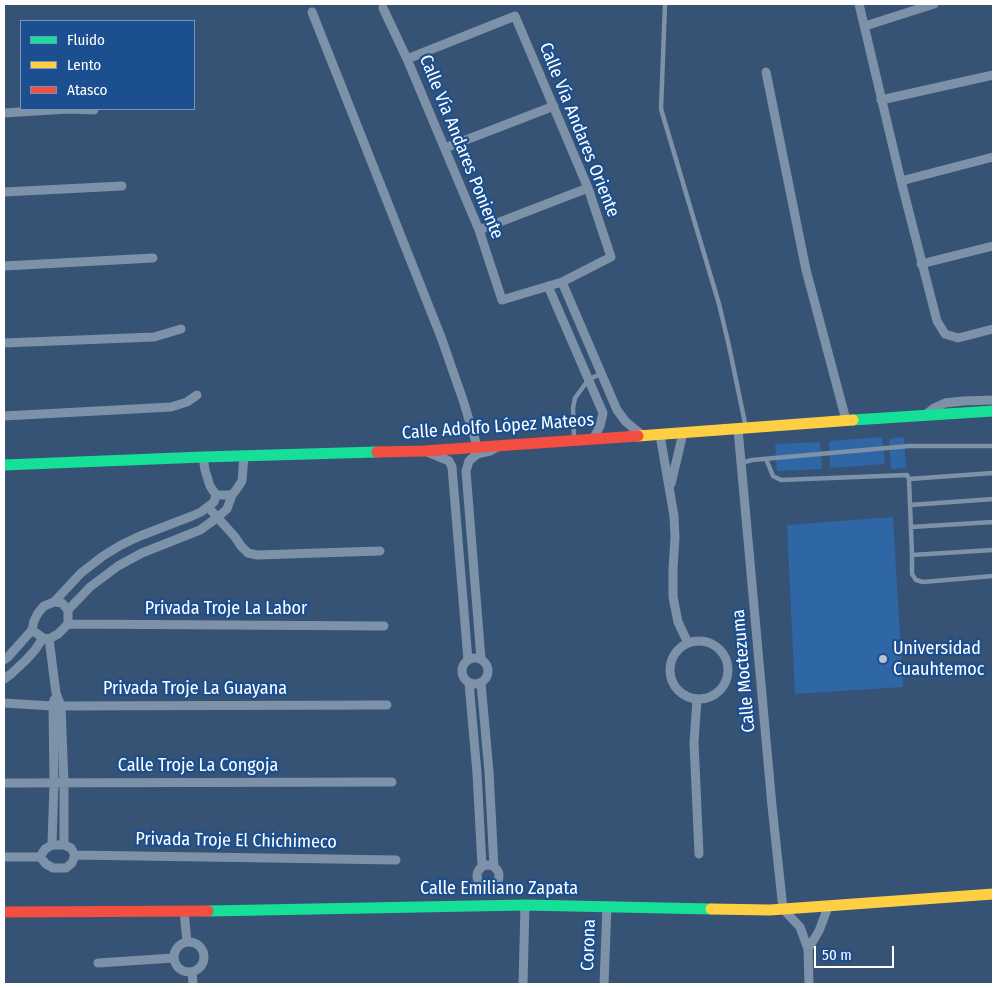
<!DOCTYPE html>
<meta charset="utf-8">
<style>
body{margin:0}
#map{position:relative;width:997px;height:988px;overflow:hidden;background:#365274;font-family:"Fira Sans Condensed",sans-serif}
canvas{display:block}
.frame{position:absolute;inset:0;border:5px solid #fff;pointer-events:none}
.legend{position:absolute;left:20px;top:20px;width:175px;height:90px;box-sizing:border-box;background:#1b4f8f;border:1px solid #7695bc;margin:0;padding:6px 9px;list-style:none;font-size:15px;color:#fff}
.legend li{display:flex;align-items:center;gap:10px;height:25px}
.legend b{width:25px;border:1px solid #7695bc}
.scale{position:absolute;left:814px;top:946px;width:80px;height:22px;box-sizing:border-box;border:2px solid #fff;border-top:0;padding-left:6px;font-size:15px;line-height:18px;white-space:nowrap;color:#fff;-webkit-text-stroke:4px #1b4f8f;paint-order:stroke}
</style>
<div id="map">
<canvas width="997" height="988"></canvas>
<div class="frame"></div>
<ul class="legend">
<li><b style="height:6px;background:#16e098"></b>Fluido</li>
<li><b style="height:6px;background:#ffcf43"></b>Lento</li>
<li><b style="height:6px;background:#f24e42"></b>Atasco</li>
</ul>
<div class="scale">50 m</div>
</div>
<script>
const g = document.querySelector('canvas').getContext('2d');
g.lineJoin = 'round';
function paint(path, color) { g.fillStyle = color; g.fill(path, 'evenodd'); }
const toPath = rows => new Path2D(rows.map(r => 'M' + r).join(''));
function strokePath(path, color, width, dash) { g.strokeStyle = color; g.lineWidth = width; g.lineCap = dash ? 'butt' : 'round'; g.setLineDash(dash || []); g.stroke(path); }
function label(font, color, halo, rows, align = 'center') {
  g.font = font + ' "Fira Sans Condensed",sans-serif'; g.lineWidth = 4.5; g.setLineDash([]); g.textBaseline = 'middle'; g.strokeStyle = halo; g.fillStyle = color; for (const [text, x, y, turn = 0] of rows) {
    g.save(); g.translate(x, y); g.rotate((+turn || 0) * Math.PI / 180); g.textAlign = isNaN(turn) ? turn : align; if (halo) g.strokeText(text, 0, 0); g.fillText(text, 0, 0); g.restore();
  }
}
const green = toPath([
 [882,437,885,464,830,468,829,441],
 [904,437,906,468,891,469,889,439],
 [820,442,822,469,777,471,775,444],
 [893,517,903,687,795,694,787,525]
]);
const lane = toPath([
 [665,4,661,109,719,304,729,346,746,428],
 [574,438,573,408,575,398,589,379,601,374],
 [766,459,773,476,781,480,907,475,909,479,912,555,912,574,916,580,923,582,993,576],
 [741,463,752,460,909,446,993,446],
 [909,479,993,473],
 [910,505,993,499],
 [911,527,993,522],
 [912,555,993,550]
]);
const street = toPath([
 [859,4,901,181,937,321,945,334,958,338,993,329],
 [383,8,407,59,479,230,502,300,562,282,611,257,588,188,515,16,407,59],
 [312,12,441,337,463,400,477,446],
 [865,26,934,4],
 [766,72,806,270,846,420],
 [881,100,993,75],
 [4,113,69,109,94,110],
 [445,148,554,106],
 [901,181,993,157],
 [4,192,122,186],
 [479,230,588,188],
 [921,264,993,246],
 [4,266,153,258],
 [562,282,617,410,626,422,642,435],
 [548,286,603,413,600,426,594,438],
 [4,343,154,337,181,329],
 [925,415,934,408,945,403,963,401,993,400],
 [4,416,171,407,187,402,197,395],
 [738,429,772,806,783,909,800,927,808,949,809,984],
 [660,435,674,516,675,538,673,569,673,597,678,622,688,643],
 [425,451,449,461,452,467,468,660],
 [203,457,205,470,210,486,216,495,232,495,236,490,242,481,244,456],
 [671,484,683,433],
 [208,507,235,537,241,546,248,553,257,555,380,551],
 [54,602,81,573,103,556,121,545,140,536,192,516,201,512,214,502,216,495],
 [68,610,90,587,118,566,142,553,200,530,218,517,227,509,232,495],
 [68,624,384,626],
 [49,639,56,693,61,706,64,783,64,845],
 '670 670a29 29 0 1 1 58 0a29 29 0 1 1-58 0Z',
 '462 671a13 13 0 1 1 26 0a13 13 0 1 1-26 0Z',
 [481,659,466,471,469,461,477,454,490,451,497,447],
 [4,660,8,657,32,630,34,621,38,613,44,606,54,602,62,603,68,610,68,624,58,634,49,639,43,638,32,630],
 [4,679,11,674,26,660,35,650,43,638],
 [469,683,477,773,482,866],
 [481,683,489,772,494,867],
 [697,700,694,742,699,854],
 [4,703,53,706,387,705],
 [4,783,392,782],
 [52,845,54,783,53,706,54,700],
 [52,845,64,845,71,848,75,855,72,863,66,868,53,868,46,864,40,857,45,849,52,845],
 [75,855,396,860],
 [4,857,40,857],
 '477 876a11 11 0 1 1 22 0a11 11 0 1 1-22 0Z',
 [184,911,187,942],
 '174 957a15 15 0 1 1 30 0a15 15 0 1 1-30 0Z',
 [808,949,819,931,828,907],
 [98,963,173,958],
 [192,972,193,984],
 [523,984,525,905],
 [604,984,607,906]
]);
const fast = toPath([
 [853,420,993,411],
 [4,465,203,457,377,452],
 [208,911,525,905,711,909]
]);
const slow = toPath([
 [638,436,853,420],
 [711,909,770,910,993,894]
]);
const jam = toPath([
 [377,452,424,451,638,436],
 [4,912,208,911]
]);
const markers = [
 [883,659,5,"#b9c2ce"]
];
const streetNames = [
 ["Calle Vía Andares Oriente",579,130,68],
 ["Calle Vía Andares Poniente",461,147,68],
 ["Calle Adolfo López Mateos",498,427,-4],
 ["Privada Troje La Labor",226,609],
 ["Calle Moctezuma",744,671,-95],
 ["Privada Troje La Guayana",195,689],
 ["Calle Troje La Congoja",198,766],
 ["Privada Troje El Chichimeco",236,841,1],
 ["Calle Emiliano Zapata",499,889],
 ["Corona",589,945,-88]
];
const poiNames = [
 ["Universidad",893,649],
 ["Cuauhtemoc",893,670]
];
paint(green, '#2f66a5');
strokePath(lane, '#7d92a8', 4.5);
strokePath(street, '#7d92a8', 9);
strokePath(fast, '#16e098', 11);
strokePath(slow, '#ffcf43', 11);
strokePath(jam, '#f24e42', 11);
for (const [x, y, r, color] of markers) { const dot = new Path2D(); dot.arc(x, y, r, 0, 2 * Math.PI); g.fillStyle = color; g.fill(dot); strokePath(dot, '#1b4f8f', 2); }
label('18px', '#fff', '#1b4f8f', streetNames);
label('18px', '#fff', '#1b4f8f', poiNames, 'left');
</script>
